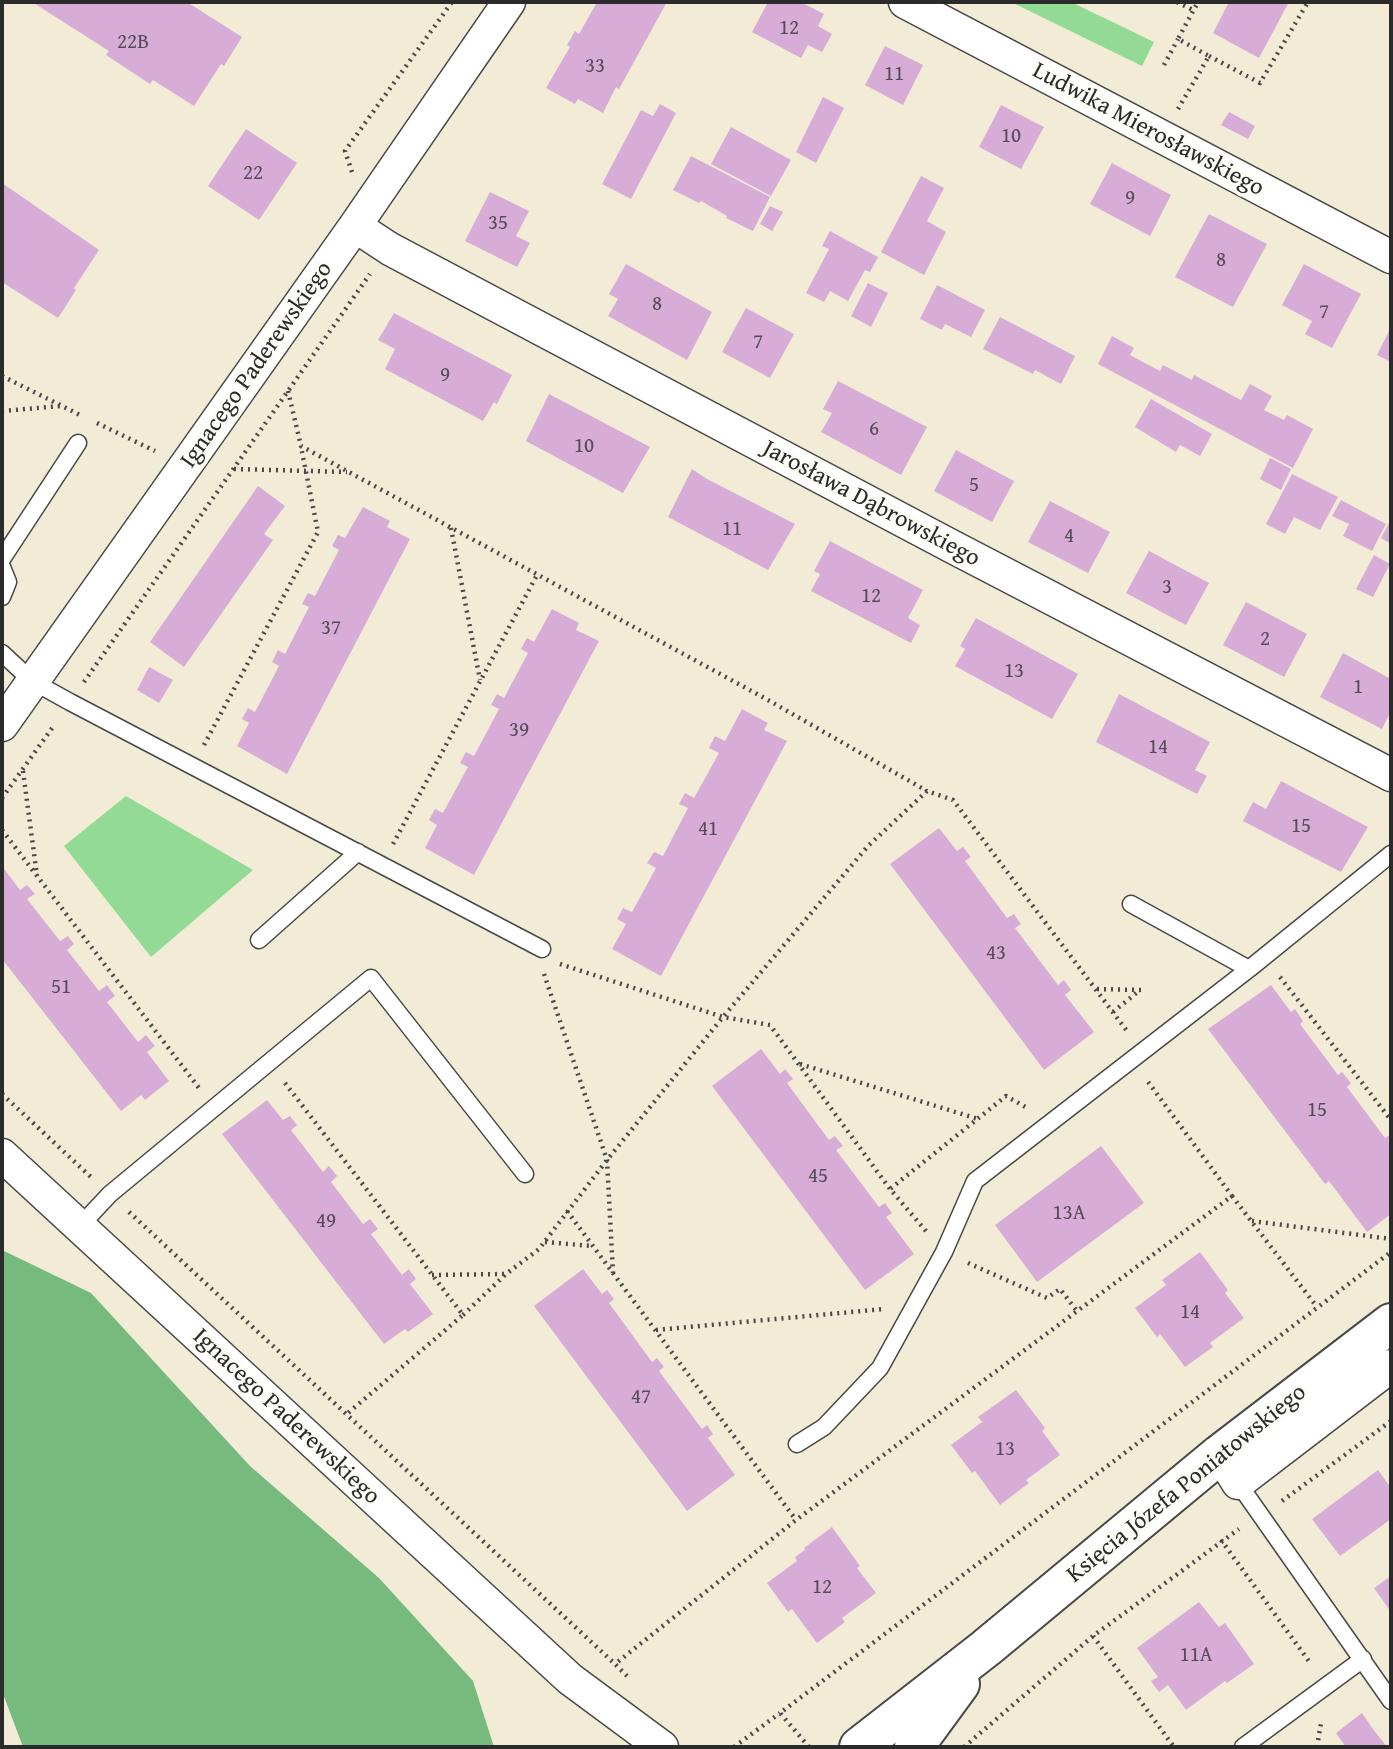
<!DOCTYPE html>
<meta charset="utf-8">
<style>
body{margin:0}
#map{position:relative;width:1393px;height:1749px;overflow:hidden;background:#f2ecd7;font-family:"Gentium Book Plus",serif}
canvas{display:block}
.frame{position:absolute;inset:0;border:4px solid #2b2b2b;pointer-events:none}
</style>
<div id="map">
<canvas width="1393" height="1749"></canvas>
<div class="frame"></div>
</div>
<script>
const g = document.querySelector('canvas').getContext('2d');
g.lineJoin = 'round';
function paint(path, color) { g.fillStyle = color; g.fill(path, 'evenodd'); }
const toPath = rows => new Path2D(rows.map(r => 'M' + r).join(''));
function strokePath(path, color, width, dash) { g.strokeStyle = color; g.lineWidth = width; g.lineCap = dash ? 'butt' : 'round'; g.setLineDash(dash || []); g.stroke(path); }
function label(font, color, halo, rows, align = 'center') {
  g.font = font + ' "Gentium Book Plus",serif'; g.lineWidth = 7; g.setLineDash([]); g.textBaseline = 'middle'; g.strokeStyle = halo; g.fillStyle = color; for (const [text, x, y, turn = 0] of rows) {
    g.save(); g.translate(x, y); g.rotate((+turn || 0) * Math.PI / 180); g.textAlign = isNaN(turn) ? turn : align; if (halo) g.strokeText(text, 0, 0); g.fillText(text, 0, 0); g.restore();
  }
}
const green = toPath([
 [1011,2,1071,2,1154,42,1142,66],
 [126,796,253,870,151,957,64,846]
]);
const forest = toPath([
 [2,1250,91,1293,250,1466,379,1578,473,1681,494,1747,23,1747,2,1691]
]);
const building = toPath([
 [32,2,187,2,242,37,224,66,221,64,194,106,153,80,150,84,106,55,109,51],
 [597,2,667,2,619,89,616,87,603,113,578,99,575,104,546,88,570,47,567,45,575,31,579,34],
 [768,2,801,2,824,14,818,26,832,34,822,52,808,45,801,58,752,32],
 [1229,2,1289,2,1259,58,1213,33],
 [885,46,923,65,903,105,865,85],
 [823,97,844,108,816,163,796,152],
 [660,104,676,113,631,199,602,184,641,110,653,116],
 [1001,105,1044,127,1021,169,979,147],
 [1229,112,1255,126,1248,139,1221,125],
 [731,127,791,160,771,196,711,164],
 [246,129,297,163,259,220,208,186],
 [691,156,770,197,753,231,726,218,727,216,701,201,699,203,673,190],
 [1112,163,1171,195,1150,236,1090,204],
 [921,176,944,188,927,221,946,232,924,275,881,252],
 [2,183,99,250,74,288,76,290,58,318,2,282],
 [490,192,529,211,516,236,530,243,517,267,465,241],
 [770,206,783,212,772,231,760,224],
 [1209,214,1267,244,1233,307,1175,277],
 [830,231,878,257,870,272,865,270,848,301,830,291,824,302,806,293,829,249,822,246],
 [626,264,712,312,687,360,608,316,618,299,609,294],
 [1304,264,1361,294,1332,348,1305,334,1312,321,1282,305],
 [868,283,888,293,871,327,851,316],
 [937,285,985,310,971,337,945,324,942,330,920,319],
 [746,308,794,334,770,378,722,352],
 [394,313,512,375,497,404,494,402,483,421,385,369,395,349,378,340],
 [1000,317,1075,356,1061,384,1035,370,1033,374,983,349],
 [1391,327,1391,362,1377,355],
 [1112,336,1134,348,1130,355,1160,371,1163,365,1192,380,1194,375,1241,400,1250,384,1272,396,1264,410,1284,420,1287,415,1313,429,1293,468,1098,364],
 [838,381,927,427,901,475,821,432,832,413,823,409],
 [549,394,650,447,623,493,526,441],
 [1151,399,1212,434,1200,456,1180,445,1176,452,1135,427],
 [956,450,1014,481,992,522,934,491],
 [1270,458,1291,469,1281,490,1260,479],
 [692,469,707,479,795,524,768,570,668,517],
 [1292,474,1338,497,1320,530,1294,517,1285,534,1266,524],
 [258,486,285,506,264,534,273,540,184,667,150,642],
 [1341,500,1386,524,1372,551,1343,536,1349,524,1332,516],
 [1050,501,1110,532,1088,573,1028,542],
 [363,507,390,521,387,527,410,539,287,774,237,746,249,723,242,719,248,708,255,712,279,666,272,662,278,650,285,654,309,607,302,604,308,593,315,596,339,550,332,546,338,535,345,538],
 [1391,519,1391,544,1381,538],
 [830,541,923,590,908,618,920,625,911,643,811,591,820,574,814,571],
 [1149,551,1209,583,1186,625,1126,593],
 [1374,555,1390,564,1373,597,1356,589],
 [1246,602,1307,634,1284,677,1223,645],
 [552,609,579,623,576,630,599,641,474,875,425,848,437,825,429,820,435,809,443,813,468,767,460,763,466,752,474,756,499,709,491,705,497,694,504,698,528,653,521,649,527,638,534,642],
 [976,618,1078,674,1052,719,955,666,965,649,960,646],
 [1343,653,1391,679,1391,711,1382,729,1320,697],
 [149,667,173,680,159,703,137,690],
 [1119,694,1210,742,1195,770,1207,776,1197,794,1096,742],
 [742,709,768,723,764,730,787,741,661,976,612,949,626,924,617,919,623,908,632,912,656,868,647,863,654,852,663,856,688,808,679,804,685,793,694,798,719,753,709,748,715,736,725,741],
 [1281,781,1368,827,1341,872,1243,821,1253,802,1266,809],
 [939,828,957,851,963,847,971,857,965,861,1007,918,1014,914,1021,924,1015,928,1058,985,1064,980,1071,990,1065,995,1094,1032,1044,1070,890,864],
 [2,866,20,890,27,885,35,894,27,899,60,941,68,936,74,944,67,950,99,991,107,985,115,996,107,1002,138,1042,146,1035,155,1046,147,1052,169,1081,145,1100,141,1095,121,1111,2,959],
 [1271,985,1291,1012,1295,1009,1303,1021,1300,1024,1338,1075,1342,1072,1351,1083,1347,1087,1385,1138,1390,1135,1391,1137,1391,1214,1367,1232,1329,1181,1325,1184,1208,1029],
 [761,1049,780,1074,785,1069,793,1079,787,1083,829,1140,835,1136,843,1146,836,1150,879,1207,885,1203,892,1213,886,1217,914,1254,865,1290,712,1086],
 [267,1100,283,1120,290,1116,297,1125,291,1130,323,1172,329,1166,337,1176,331,1182,363,1224,370,1219,378,1229,371,1234,402,1275,409,1269,416,1279,410,1284,433,1314,408,1332,405,1329,384,1344,222,1134],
 [1101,1146,1144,1203,1037,1282,995,1225],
 [1200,1252,1228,1290,1225,1293,1244,1318,1210,1343,1213,1347,1185,1367,1160,1334,1157,1337,1135,1308,1166,1285,1162,1280],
 [583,1269,602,1294,607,1290,614,1299,609,1303,652,1362,657,1358,664,1367,659,1371,702,1429,707,1425,713,1434,708,1438,735,1475,687,1511,534,1306],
 [1016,1390,1045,1428,1042,1431,1060,1455,1026,1480,1029,1483,1000,1505,975,1471,972,1473,951,1445,982,1422,978,1417],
 [1378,1470,1391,1488,1391,1519,1340,1556,1312,1519],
 [832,1527,860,1566,857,1568,876,1593,842,1618,845,1622,817,1643,792,1609,788,1612,767,1583,797,1561,795,1557,805,1550,804,1548],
 [1391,1576,1391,1612,1374,1588],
 [1199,1602,1219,1627,1225,1623,1254,1664,1227,1683,1225,1681,1186,1710,1168,1685,1159,1692,1151,1681,1158,1677,1137,1648],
 [1362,1713,1373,1729,1387,1747,1346,1747,1336,1733]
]);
const path = toPath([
 [1177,2,1193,10],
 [1209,56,1260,83,1308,2],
 [1164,65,1178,39],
 [1178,109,1209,56,1178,39,1198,2],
 [352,172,345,151,452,2],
 [2,376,82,416],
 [288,391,301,446,768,700,927,791],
 [2,411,61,406],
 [97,423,155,451],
 [234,469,347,472],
 [451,528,480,680],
 [84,682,370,274],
 [204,745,318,532,301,447],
 [23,771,37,876],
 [2,798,55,724],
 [2,830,199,1088],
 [393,844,537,575],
 [560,964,723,1017,770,1025,890,1189],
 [544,974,607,1160,613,1273],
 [1280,977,1391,1120],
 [1097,989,1141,990],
 [1113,1012,1140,990],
 [800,1064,978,1119],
 [285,1083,463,1315,348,1413],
 [2,1094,92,1178],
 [1232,1196,1317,1307],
 [567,1211,796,1520],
 [129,1212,615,1664],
 [1252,1221,1391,1239],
 [926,1231,890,1189,1006,1096,1029,1109],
 [545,1242,592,1246],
 [968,1263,1047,1298,1060,1289,1077,1311],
 [432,1275,505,1274],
 [463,1315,506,1274,539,1249,607,1160,723,1017,868,846,927,791,953,800,1127,1031],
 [656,1330,884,1309],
 [1282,1501,1391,1421],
 [1221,1540,1311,1664],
 [1093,1636,1174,1747],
 [627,1676,615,1664,796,1520,1232,1196,1146,1079],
 [734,1747,780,1713],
 [809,1747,780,1713,1391,1252],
 [964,1747,1093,1636,1239,1529],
 [1317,1747,1321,1723]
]);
const service = toPath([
 [2,559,78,443],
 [2,567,8,582,2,597],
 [2,653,32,681,70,702,542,949],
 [1131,904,1249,969],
 [259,940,358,852],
 [79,1227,110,1194,371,978,525,1174],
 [797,1444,824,1427,880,1368,944,1252,975,1181,1249,969,1391,854],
 [1238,1483,1391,1701],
 [1243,1747,1363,1659]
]);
const minor = toPath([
 [905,2,1391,257],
 [355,226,390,249,951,546,1391,775],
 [2,725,355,226,509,2],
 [2,1155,570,1679,662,1747],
 [1220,1454,1238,1483,1391,1366]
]);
const secondary = toPath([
 [859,1747,986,1648,1220,1454,1391,1323],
 [914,1747,960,1684]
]);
const numberNames = [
 ["12",789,29],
 ["22B",133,43],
 ["33",595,67],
 ["11",894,75],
 ["10",1011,137],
 ["22",253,174],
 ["9",1130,199],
 ["35",498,224],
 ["8",1221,261],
 ["8",657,305],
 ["7",1324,313],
 ["7",758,343],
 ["9",445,376],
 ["6",874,430],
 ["10",584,447],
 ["5",974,486],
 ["11",732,530],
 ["4",1069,537],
 ["3",1167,588],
 ["12",871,597],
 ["37",331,629],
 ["2",1265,640],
 ["13",1014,672],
 ["1",1358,688],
 ["39",519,731],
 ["14",1158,748],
 ["15",1301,827],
 ["41",708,830],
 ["43",996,954],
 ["51",61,988],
 ["15",1317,1111],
 ["45",818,1177],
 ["13A",1069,1214],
 ["49",326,1222],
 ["14",1190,1313],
 ["47",641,1398],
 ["13",1005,1450],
 ["12",822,1588],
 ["11A",1196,1656]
];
const streetNames = [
 ["Ludwika Mierosławskiego",1148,130,28],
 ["Ignacego Paderewskiego",257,365,-55],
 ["Jarosława Dąbrowskiego",871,504,28],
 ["Ignacego Paderewskiego",286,1417,43],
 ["Księcia Józefa Poniatowskiego",1187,1484,-39]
];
paint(green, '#93da94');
paint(forest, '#76ba7e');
paint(building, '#d7add8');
strokePath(service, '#494845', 19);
strokePath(minor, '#494845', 35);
strokePath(secondary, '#494845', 42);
strokePath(path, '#494845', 4.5, [2, 5]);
strokePath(service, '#fff', 16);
strokePath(minor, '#fff', 32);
strokePath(secondary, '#fff', 38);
label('21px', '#564c56', null, numberNames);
label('24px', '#2b2b2b', '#fdfcf7', streetNames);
</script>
